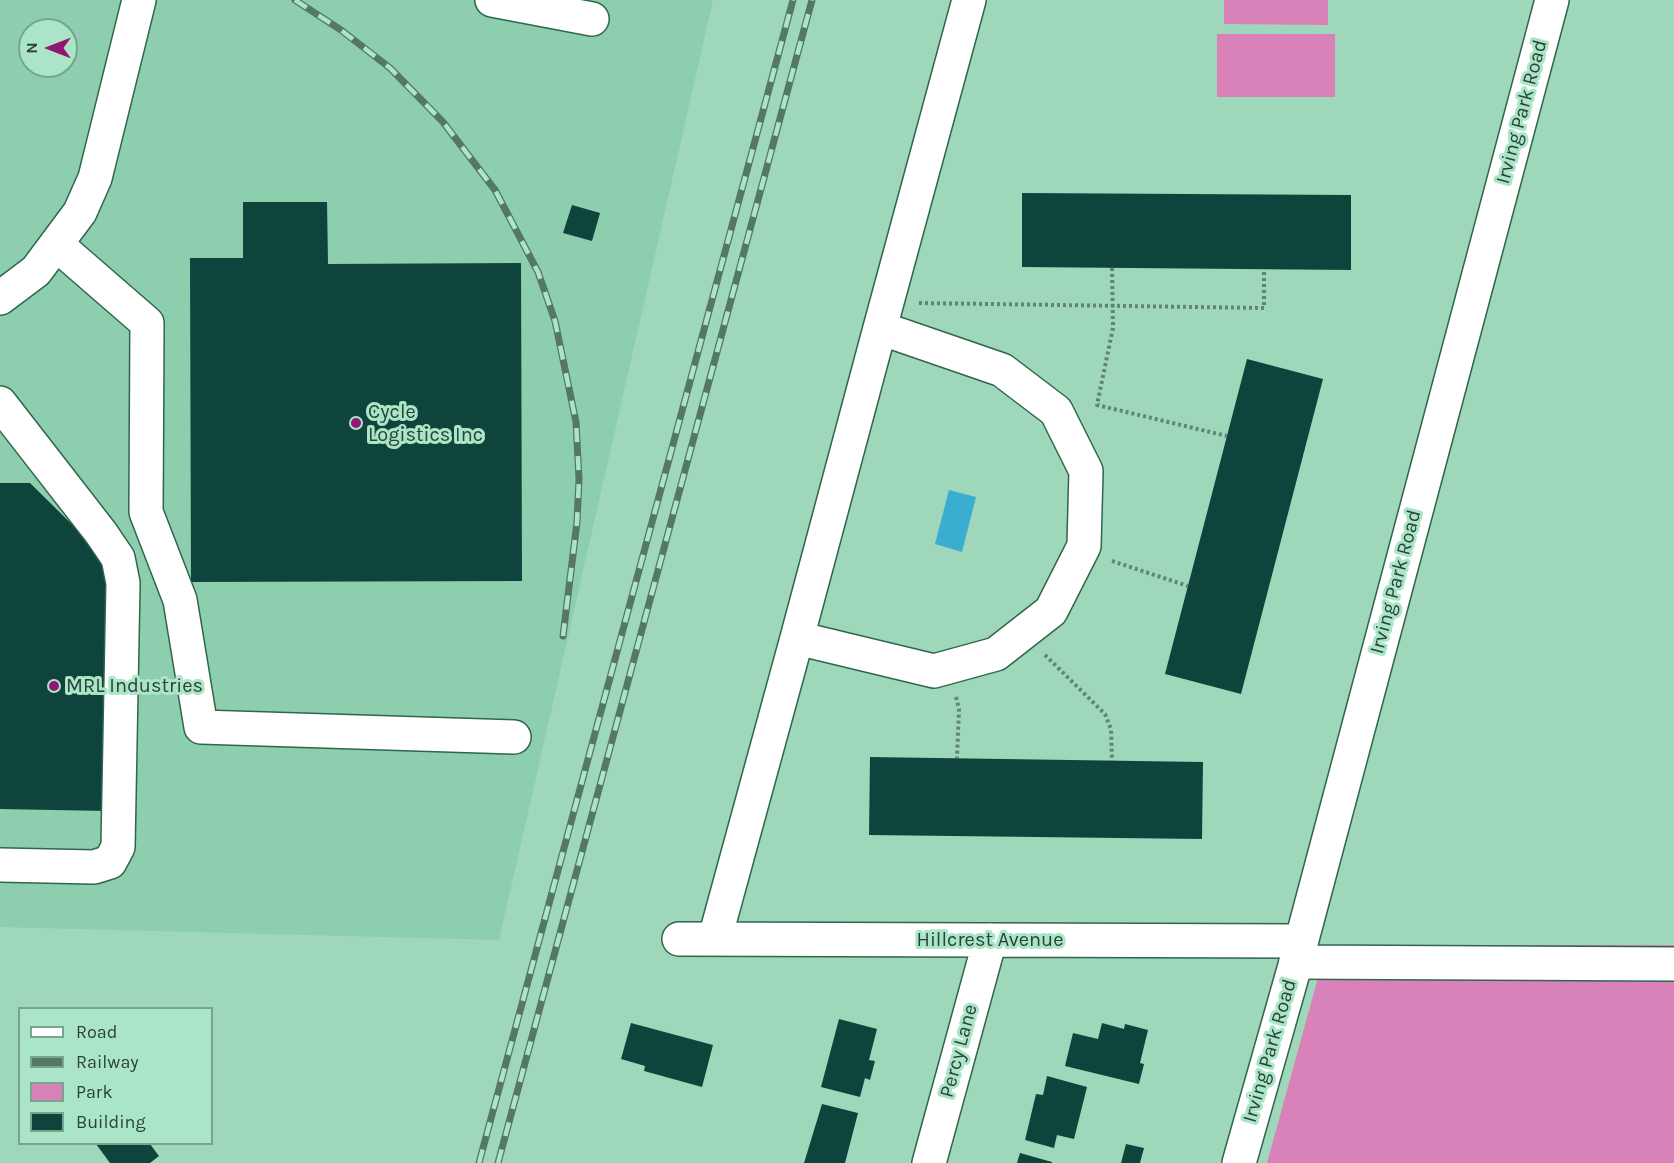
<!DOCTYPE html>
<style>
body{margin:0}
#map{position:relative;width:1674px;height:1163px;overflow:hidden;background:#9fd7ba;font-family:Karla,sans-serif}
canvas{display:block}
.legend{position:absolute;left:18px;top:1007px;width:195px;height:138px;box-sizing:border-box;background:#abe5c7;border:2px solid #78a48d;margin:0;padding:8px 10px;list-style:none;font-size:18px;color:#2b4236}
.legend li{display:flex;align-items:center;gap:12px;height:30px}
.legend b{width:30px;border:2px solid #78a48d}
.north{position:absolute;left:18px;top:18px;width:60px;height:60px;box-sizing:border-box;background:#abe5c7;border:2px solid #78a48d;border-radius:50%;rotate:270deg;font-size:16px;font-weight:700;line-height:24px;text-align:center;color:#2b4236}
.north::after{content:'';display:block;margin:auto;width:21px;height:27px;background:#931772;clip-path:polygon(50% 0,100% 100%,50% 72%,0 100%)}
</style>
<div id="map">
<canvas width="1674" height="1163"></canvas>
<ul class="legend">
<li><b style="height:8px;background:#fff"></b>Road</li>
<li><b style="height:8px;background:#557866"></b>Railway</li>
<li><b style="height:16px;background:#d982b9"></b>Park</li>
<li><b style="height:16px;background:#0e443c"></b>Building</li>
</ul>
<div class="north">N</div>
</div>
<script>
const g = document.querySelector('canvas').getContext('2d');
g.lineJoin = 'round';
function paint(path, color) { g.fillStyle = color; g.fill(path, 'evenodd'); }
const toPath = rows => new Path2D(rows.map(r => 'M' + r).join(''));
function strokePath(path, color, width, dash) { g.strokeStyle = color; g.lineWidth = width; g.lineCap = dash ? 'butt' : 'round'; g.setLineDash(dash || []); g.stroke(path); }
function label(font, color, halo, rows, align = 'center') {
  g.font = font + ' Karla,sans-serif'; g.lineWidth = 6; g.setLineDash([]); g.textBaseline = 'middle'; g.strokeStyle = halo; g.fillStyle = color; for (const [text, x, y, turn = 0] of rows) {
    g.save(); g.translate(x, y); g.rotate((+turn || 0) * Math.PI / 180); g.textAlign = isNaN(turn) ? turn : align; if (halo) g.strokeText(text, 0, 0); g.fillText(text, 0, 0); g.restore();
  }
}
const built = toPath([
 [0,0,713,0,499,940,0,927],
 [30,30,66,30,66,66,30,66]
]);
const green = toPath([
 [1224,0,1328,0,1328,25,1224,24],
 [1217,34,1335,34,1335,97,1217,97],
 [1327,945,1674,945,1674,1163,1267,1163]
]);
const water = toPath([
 [949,490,976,497,962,552,935,544]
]);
const building = toPath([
 [1022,193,1351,195,1351,270,1022,267],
 [243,202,327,202,328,264,521,263,522,581,191,582,190,258,243,258],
 [572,205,600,213,592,241,563,233],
 [1247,359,1323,379,1241,694,1165,674],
 [0,483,30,483,110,562,107,811,0,809],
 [870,757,1203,762,1202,839,869,835],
 [839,1019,877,1029,869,1060,875,1061,870,1080,865,1078,860,1097,821,1087],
 [631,1023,713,1045,702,1087,644,1071,645,1066,621,1059],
 [1102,1023,1124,1029,1125,1024,1148,1030,1140,1063,1144,1064,1139,1084,1065,1066,1073,1033,1098,1039],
 [1047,1076,1087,1087,1074,1139,1057,1135,1054,1148,1025,1140,1036,1094,1043,1095],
 [822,1104,858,1113,845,1163,804,1163],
 [96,1144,150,1144,159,1156,150,1163,110,1163],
 [1126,1144,1144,1148,1140,1163,1121,1163],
 [1020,1153,1052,1162,1052,1163,1017,1163]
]);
const path = toPath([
 [1112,268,1113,328,1097,405,1227,436],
 [919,303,1264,308,1264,269],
 [1112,561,1188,586],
 [1045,655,1105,714,1111,729,1112,761],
 [956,697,959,709,957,758]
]);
const minor = toPath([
 [492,0,592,19],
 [56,244,147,323,146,512,180,600,201,727,514,737],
 [0,298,36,271,80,212,95,178,139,0],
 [880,328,1002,370,1056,411,1086,471,1084,546,1051,611,996,654,934,671,797,638,880,328],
 [880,328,969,0],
 [0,403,101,533,118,558,123,583,118,847,110,862,94,867,0,865],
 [715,938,797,638],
 [679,939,1300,941],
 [1296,962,1674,964],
 [929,1163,990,940]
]);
const major = toPath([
 [1239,1163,1296,962,1552,0]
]);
const rail = toPath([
 [295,0,341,30,390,68,443,122,495,190,538,272,555,321,576,422,579,479,577,522,563,636],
 [479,1163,793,0],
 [498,1163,812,0]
]);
const markers = [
 [356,423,6,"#931772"],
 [54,686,6,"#931772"]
];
const streetNames = [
 ["Irving Park Road",1522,112,-75],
 ["Irving Park Road",1396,582,-75],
 ["Hillcrest Avenue",990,940],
 ["Percy Lane",959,1051,-75],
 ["Irving Park Road",1270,1051,-74]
];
const poiNames = [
 ["Cycle",368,412],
 ["Logistics Inc",368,435],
 ["MRL Industries",66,686]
];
paint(built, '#8ccead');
paint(green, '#d982b9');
paint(water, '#3aaed0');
paint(building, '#0e443c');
strokePath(minor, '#2f664c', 36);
strokePath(major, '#2f664c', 36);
strokePath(path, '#608672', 4, [3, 3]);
strokePath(minor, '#fff', 33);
strokePath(major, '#fff', 33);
strokePath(rail, '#557866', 7);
strokePath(rail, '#abe5c7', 4.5, [14]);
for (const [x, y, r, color] of markers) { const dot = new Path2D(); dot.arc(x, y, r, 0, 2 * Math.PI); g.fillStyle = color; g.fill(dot); strokePath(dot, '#abe5c7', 2); }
label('20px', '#2b4236', '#abe5c7', streetNames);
label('20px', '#2b4236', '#abe5c7', poiNames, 'left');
</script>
